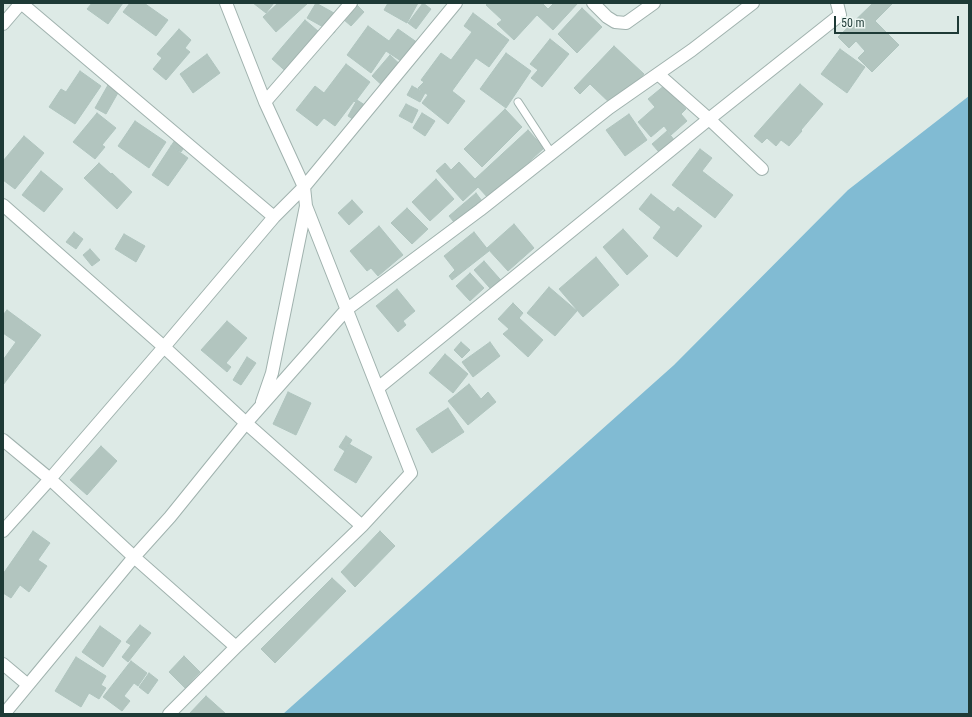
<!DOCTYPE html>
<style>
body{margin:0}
#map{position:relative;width:972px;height:717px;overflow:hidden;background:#ddeae6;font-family:"Roboto Condensed",sans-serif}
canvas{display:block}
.frame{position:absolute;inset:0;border:4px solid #1e3a36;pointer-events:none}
.scale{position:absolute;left:834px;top:16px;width:125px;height:18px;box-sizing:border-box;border:2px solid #1e3a36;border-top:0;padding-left:5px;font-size:12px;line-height:14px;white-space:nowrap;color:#1e3a36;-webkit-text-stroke:3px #edf7f3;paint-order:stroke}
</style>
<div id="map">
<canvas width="972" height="717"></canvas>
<div class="frame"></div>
<div class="scale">50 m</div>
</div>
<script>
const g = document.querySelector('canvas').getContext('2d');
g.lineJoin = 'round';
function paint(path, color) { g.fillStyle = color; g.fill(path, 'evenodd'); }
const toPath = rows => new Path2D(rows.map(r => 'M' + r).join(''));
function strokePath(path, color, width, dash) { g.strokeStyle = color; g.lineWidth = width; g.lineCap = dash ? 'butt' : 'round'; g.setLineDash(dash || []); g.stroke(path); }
const water = toPath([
 [969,96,969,714,283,714,674,365,848,190]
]);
const building = toPath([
 [92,3,123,3,108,24,87,9,92,3],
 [130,3,144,3,168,20,156,36,123,12,130,3],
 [253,3,274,3,266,13,253,3],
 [278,3,308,3,276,32,263,17,278,3],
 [316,3,343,18,334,33,307,18,316,3],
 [388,3,418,3,407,23,384,10,388,3],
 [423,3,431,9,416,29,408,23,423,3],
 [488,3,533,3,535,4,536,3,542,3,548,9,554,3,578,3,553,30,537,15,514,40,497,24,502,20,486,5,488,3],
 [873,3,893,3,875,21,899,45,872,72,858,58,865,51,856,41,849,48,838,37,873,3],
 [356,4,364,12,351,26,343,19,356,4],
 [582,8,602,27,577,53,558,34,582,8],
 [473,13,509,40,489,67,476,58,452,91,465,101,448,124,422,103,428,95,418,88,424,82,421,80,441,53,451,60,472,32,464,26,473,13],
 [305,20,325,37,291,76,272,59,305,20],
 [368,26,389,41,398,29,418,43,404,63,386,51,371,73,347,55,368,26],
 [179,29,191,40,185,48,190,52,166,80,153,69,162,58,157,54,179,29],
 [550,39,569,54,542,87,531,78,538,70,530,64,550,39],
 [614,46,644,74,626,93,615,108,590,84,580,94,574,88,614,46],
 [840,49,865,67,847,93,821,74,840,49],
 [506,53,531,71,506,108,480,89,506,53],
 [207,54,220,73,193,93,180,74,207,54],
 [390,55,405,69,386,89,372,76,390,55],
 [346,64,370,82,355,102,354,101,335,126,324,118,317,126,296,110,315,86,324,93,346,64],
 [80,71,101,86,75,124,49,107,61,89,66,92,80,71],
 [800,84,823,104,801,130,802,131,789,146,781,140,776,146,767,138,762,143,754,136,800,84],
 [108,85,119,91,106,114,95,108,108,85],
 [665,85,686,109,681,114,687,121,671,135,664,126,651,137,638,122,655,107,648,99,665,85],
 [412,86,425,93,420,102,407,95,412,86],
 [357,100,371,109,362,125,348,116,357,100],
 [406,104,418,110,412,123,399,116,406,104],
 [505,109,522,127,482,167,464,149,505,109],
 [97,113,116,128,102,145,105,147,95,159,73,142,97,113],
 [422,113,435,121,425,136,413,128,422,113],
 [629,114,647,140,625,156,606,130,629,114],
 [135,121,166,142,149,168,118,146,135,121],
 [528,130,544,148,489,199,478,187,463,201,436,171,445,163,451,170,459,162,475,179,528,130],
 [667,131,679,146,664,158,652,144,667,131],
 [24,136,44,153,15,189,3,180,3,161,24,136],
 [177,137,187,143,181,152,171,146,177,137],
 [171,146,188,158,168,186,152,175,171,146],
 [700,149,712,158,702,171,733,195,715,218,672,185,700,149],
 [99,163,111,174,112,173,132,192,117,209,84,178,99,163],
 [41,171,63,189,44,212,22,195,41,171],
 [436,179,454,199,430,221,412,202,436,179],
 [476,193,485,205,458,227,449,216,476,193],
 [651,194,674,212,678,207,702,226,677,257,653,238,661,227,639,209,651,194],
 [352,200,363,212,349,225,338,213,352,200],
 [407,208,428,229,412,244,391,223,407,208],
 [514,224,534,248,508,271,487,248,514,224],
 [379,226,403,255,378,276,371,268,367,271,350,251,379,226],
 [623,229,648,256,627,275,603,247,623,229],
 [74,232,83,239,76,249,66,242,74,232],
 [474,232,489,251,452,280,449,276,455,270,444,256,474,232],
 [124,234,145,246,136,262,115,249,124,234],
 [90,249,100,260,92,266,83,255,90,249],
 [596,257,619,285,583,317,559,289,596,257],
 [484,261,506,286,496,295,474,270,484,261],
 [470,273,484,288,470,301,456,286,470,273],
 [549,287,577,311,555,336,527,313,549,287],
 [397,289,415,311,403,321,406,325,398,332,376,306,397,289],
 [513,303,523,313,519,318,543,340,528,357,503,334,509,329,498,319,513,303],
 [7,310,41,335,3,385,3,360,16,342,3,333,3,315,7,310],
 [227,321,247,338,226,363,231,367,227,372,201,350,227,321],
 [461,342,470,350,462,358,454,350,461,342],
 [490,342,500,356,473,377,462,362,490,342],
 [445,354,468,374,453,393,429,373,445,354],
 [247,357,256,363,241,385,233,380,247,357],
 [469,384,481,399,488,392,496,402,468,425,448,401,469,384],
 [288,392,311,403,296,435,273,424,288,392],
 [448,408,464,432,432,453,416,429,448,408],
 [346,436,352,440,345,451,339,447,346,436],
 [349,444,372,457,356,483,334,470,349,444],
 [101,446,117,461,87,495,70,480,101,446],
 [33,531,50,543,38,560,47,566,29,592,20,585,11,598,3,593,3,574,33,531],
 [380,531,395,546,355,587,341,572,380,531],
 [332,578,346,591,275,663,261,649,332,578],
 [140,625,151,633,128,662,122,657,131,645,126,642,140,625],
 [100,626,121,641,103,667,82,652,100,626],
 [184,656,200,672,185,688,169,672,184,656],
 [76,657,106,676,101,685,106,688,99,699,89,693,81,707,55,691,76,657],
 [131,661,147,673,138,686,134,683,124,696,130,701,122,711,103,697,131,661],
 [149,673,158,680,148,694,139,687,149,673],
 [206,696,225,713,224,714,189,714,206,696]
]);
const service = toPath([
 [518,102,552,154]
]);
const minor = toPath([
 [21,3,274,217],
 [593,3,607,17,615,22,626,23,654,3],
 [3,24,21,3],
 [658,74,709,119,762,169],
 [265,102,351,3],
 [3,205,164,347,246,423,362,526],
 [378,388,709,119,840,15,837,3],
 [262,402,272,373,306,206],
 [3,440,50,479,134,557,236,647],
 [3,531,50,479,164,347,274,217,304,187,456,3],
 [3,664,28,685],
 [4,714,134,557,170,517,246,423,346,310,480,210,609,108,692,50,753,3],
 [169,714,236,647,362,526,411,473,306,206,304,187,265,102,226,3]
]);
paint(water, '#81bbd3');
paint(building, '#b2c5bf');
strokePath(building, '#afc4be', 1);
strokePath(service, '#a0b2ae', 9);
strokePath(minor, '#a0b2ae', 14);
strokePath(service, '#fff', 7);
strokePath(minor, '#fff', 12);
</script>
